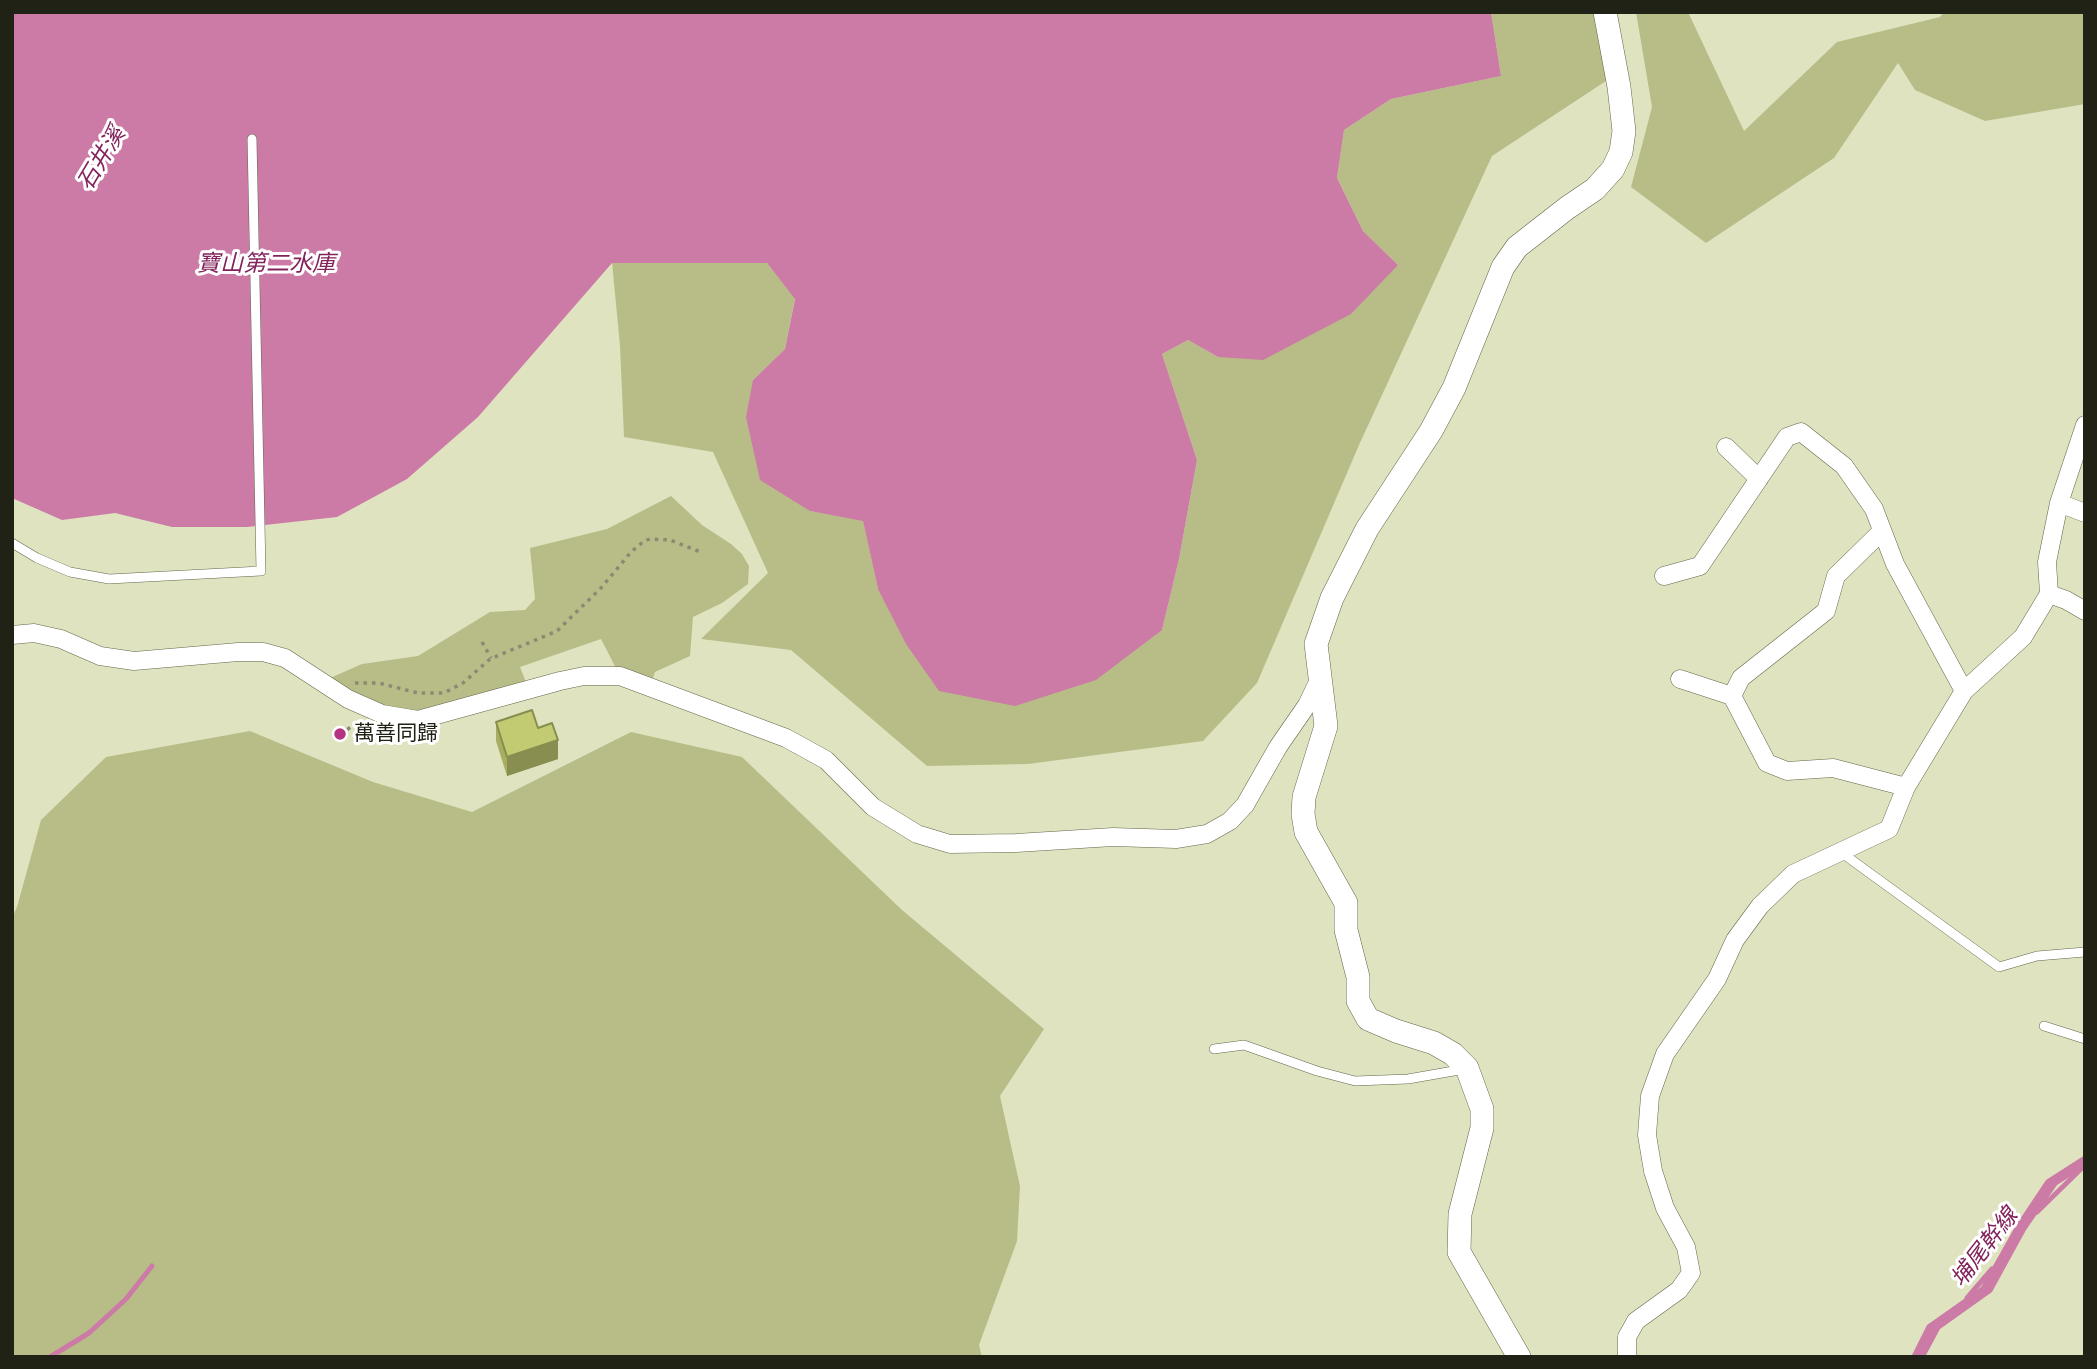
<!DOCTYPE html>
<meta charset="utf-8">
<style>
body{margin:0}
#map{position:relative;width:2097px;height:1369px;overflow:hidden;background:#dfe3c0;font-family:Arial,sans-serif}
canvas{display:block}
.frame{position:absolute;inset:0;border:14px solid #212216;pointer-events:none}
</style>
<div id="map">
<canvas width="2097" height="1369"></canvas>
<div class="frame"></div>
</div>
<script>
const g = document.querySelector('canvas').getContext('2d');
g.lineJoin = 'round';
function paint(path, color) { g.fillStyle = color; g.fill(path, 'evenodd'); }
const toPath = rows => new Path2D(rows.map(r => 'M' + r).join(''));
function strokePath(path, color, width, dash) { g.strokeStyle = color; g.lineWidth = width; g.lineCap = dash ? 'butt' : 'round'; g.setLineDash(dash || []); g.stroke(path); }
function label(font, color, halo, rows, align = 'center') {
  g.font = font + ' Arial,"Noto Sans TC",sans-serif'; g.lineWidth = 6; g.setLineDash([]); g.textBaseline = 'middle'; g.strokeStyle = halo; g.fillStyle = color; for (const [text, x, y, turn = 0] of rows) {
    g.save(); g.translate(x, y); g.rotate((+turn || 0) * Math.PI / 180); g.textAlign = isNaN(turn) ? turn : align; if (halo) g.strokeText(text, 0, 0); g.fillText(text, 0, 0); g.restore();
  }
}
const green = toPath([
 [1491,12,1601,12,1609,79,1492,156,1359,445,1257,683,1203,741,1028,764,927,766,791,650,701,639,768,573,713,452,624,437,620,346,612,262,767,263,795,298,785,349,753,380,810,511,863,520,878,589,1162,630,1179,559,1197,460,1162,354,1188,340,1218,357,1398,265,1363,231,1337,178,1344,130,1391,99,1501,76],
 [1636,12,1688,12,1744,131,1837,42,1940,17,1944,12,2085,12,2085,104,1985,121,1915,90,1898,63,1834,158,1706,243,1631,187,1652,107],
 [671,496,702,525,731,544,742,554,749,566,748,584,722,603,693,617,690,656,655,672,650,687,620,676,601,639,520,667,529,690,418,720,321,682,362,664,418,656,490,612,525,610,535,599,530,548,607,529],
 [250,731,373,782,472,812,631,732,742,757,902,910,1044,1029,1000,1096,1020,1186,1017,1241,979,1345,982,1357,12,1357,12,918,17,907,41,820,106,757]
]);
const water = toPath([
 [12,12,1491,12,1501,76,1391,99,1344,130,1337,178,1363,231,1398,265,1351,314,1263,360,1218,357,1188,340,1162,354,1197,460,1179,559,1162,630,1096,680,1015,706,939,691,906,644,878,589,863,521,810,511,760,480,746,417,753,380,785,349,795,299,767,263,612,263,478,417,407,479,337,517,247,527,172,527,115,513,62,520,12,498],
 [2085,1155,2085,1167,2057,1185,2026,1230,1992,1292,1940,1329,1925,1357,1911,1357,1927,1325,1981,1287,2016,1225,2046,1180]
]);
const stream = toPath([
 [2037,1212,2085,1165],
 [1967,1298,1992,1269],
 [50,1357,89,1333,126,1299,152,1266]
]);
const path = toPath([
 [482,642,491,658],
 [355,683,379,683,418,693,444,693,463,683,490,659,557,631,601,588,631,552,644,541,650,539,670,540,703,553],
 [340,734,359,722]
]);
const service = toPath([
 [12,543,37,558,70,572,109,579,261,571,252,139],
 [1842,853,1999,967,2037,956,2085,952],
 [2044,1026,2085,1039],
 [1214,1049,1244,1045,1317,1071,1355,1081,1408,1079,1465,1069]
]);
const minor = toPath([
 [1726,447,1759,479],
 [2059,503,2085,513],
 [1882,531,1836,576,1826,611,1741,678,1732,696,1767,763,1787,771,1833,768,1906,787],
 [1664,576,1700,566,1787,437,1801,432,1844,466,1874,509,1895,564,1964,691],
 [2049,594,2066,600,2085,611],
 [12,635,34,633,61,639,100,656,134,661,238,652,263,652,285,658,348,699,382,714,418,720,560,681,584,676,620,676,786,738,826,760,873,807,917,834,950,844,1016,843,1113,837,1176,839,1207,834,1230,821,1245,805,1278,747,1307,705,1320,678],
 [1680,679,1732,696],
 [1627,1357,1627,1337,1636,1321,1679,1290,1691,1273,1686,1247,1665,1208,1653,1171,1647,1135,1650,1096,1665,1054,1717,979,1735,940,1760,906,1793,874,1889,829,1906,787,1964,691,2023,637,2049,594,2047,562,2059,503,2085,425]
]);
const tertiary = toPath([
 [1519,1357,1459,1252,1460,1214,1482,1128,1482,1109,1467,1068,1453,1054,1434,1043,1396,1031,1368,1019,1358,1001,1358,977,1346,930,1346,903,1306,832,1303,814,1304,797,1326,726,1316,644,1332,598,1367,529,1431,431,1454,388,1503,267,1517,247,1567,208,1595,189,1613,169,1621,152,1624,131,1619,87,1605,12]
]);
const wall = toPath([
 [496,722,538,728,558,759,507,776,496,741]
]);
const shadedWall = toPath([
 [558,740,558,759,507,776,507,757]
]);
const building = toPath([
 [532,710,538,728,552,723,558,740,507,757,496,722,532,710]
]);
const markers = [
 [340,734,7,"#b43481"]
];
const poiNames = [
 ["萬善同歸",354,734]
];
const waterNames = [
 ["石井溪",102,159,-59],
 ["寶山第二水庫",266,265],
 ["埔尾幹線",1985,1248,-52]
];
paint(green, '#b8bd88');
paint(water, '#cb7ba5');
strokePath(stream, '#cb7ba5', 5);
strokePath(service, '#636648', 10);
strokePath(minor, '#636648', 19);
strokePath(tertiary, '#636648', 24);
strokePath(path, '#898c73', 3.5, [3.5, 5]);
strokePath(service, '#fff', 9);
strokePath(minor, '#fff', 18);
strokePath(tertiary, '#fff', 23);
paint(wall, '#a7ae62');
paint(shadedWall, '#888d50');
paint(building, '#c2ca72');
strokePath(building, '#888d50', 2);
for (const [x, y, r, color] of markers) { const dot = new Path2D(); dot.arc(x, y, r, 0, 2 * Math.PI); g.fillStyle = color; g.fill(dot); strokePath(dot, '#fff', 2.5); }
label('21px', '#212216', '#fff', poiNames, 'left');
label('italic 23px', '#82235c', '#fff', waterNames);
</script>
